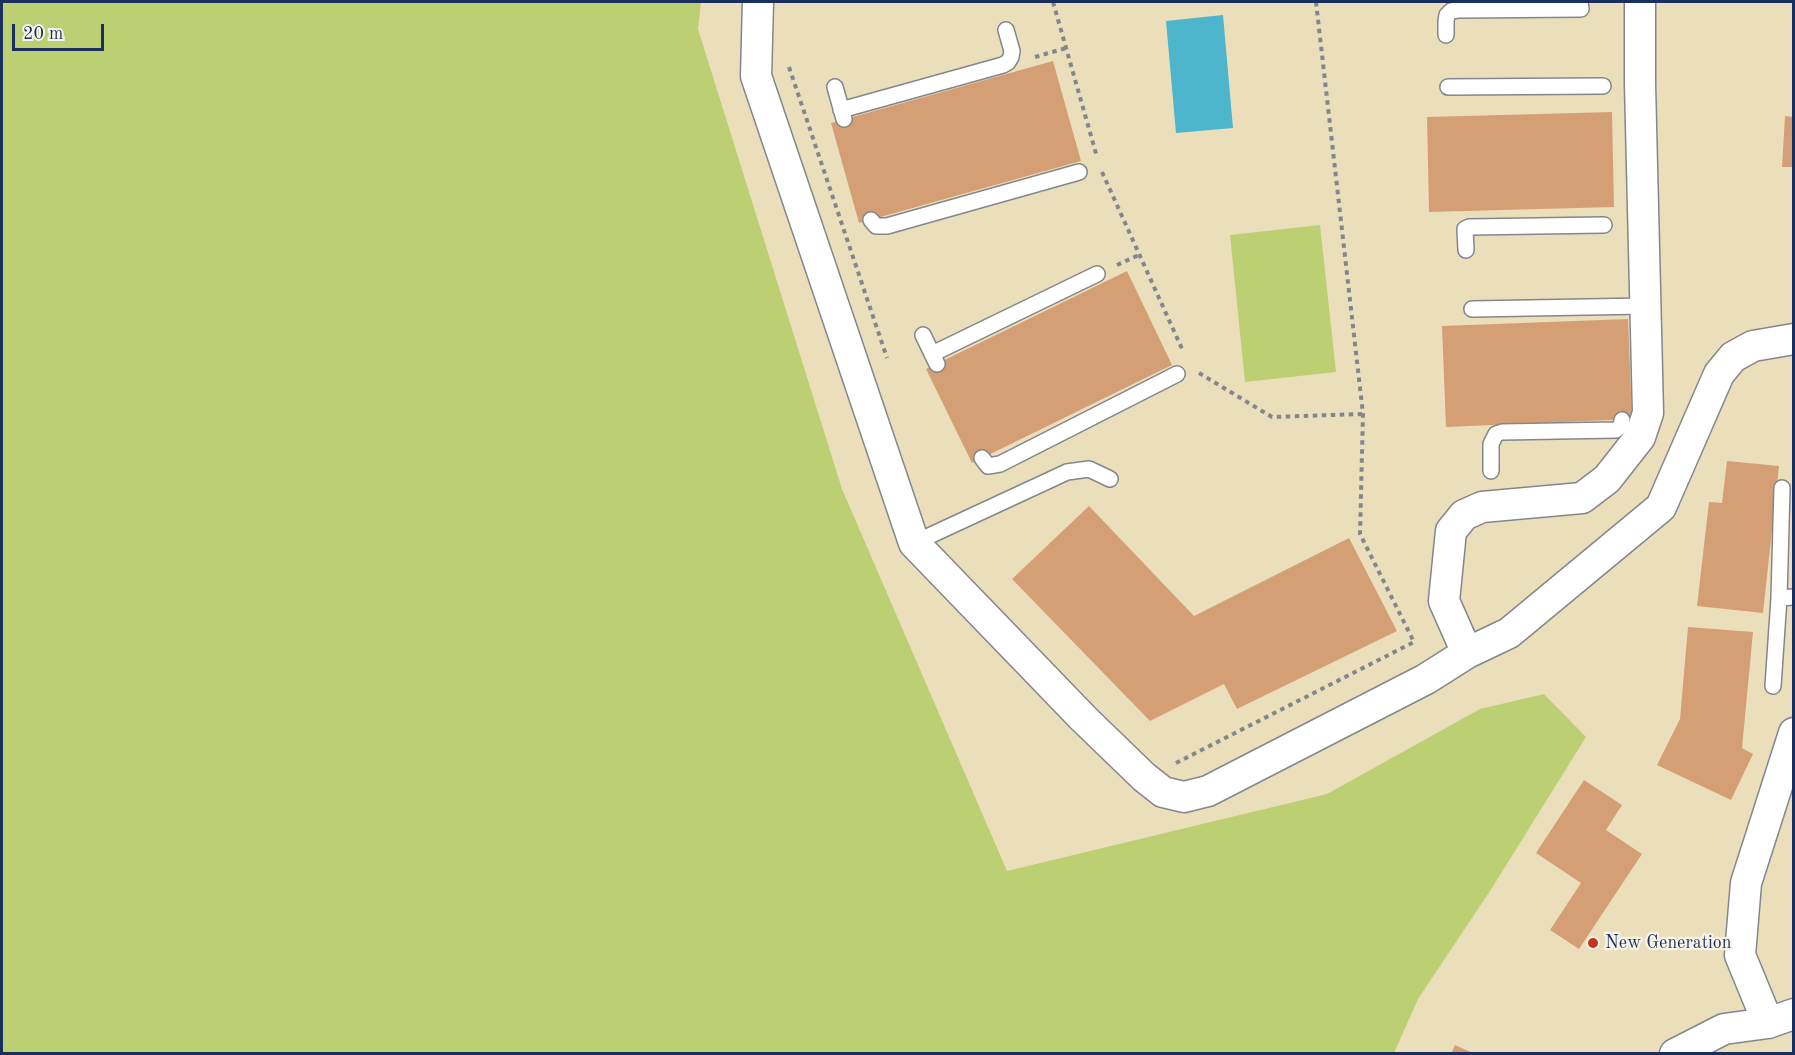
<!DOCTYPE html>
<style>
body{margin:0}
#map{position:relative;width:1795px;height:1055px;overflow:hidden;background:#ebdfbb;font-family:"Old Standard TT",serif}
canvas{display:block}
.frame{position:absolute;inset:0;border:3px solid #1b2f5e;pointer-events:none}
.scale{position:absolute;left:12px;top:24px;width:92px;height:27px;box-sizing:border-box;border:3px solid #1b2f5e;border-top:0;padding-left:8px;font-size:18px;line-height:21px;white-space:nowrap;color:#1b2f5e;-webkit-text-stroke:4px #f7f3e8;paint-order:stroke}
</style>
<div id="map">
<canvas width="1795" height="1055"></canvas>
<div class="frame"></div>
<div class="scale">20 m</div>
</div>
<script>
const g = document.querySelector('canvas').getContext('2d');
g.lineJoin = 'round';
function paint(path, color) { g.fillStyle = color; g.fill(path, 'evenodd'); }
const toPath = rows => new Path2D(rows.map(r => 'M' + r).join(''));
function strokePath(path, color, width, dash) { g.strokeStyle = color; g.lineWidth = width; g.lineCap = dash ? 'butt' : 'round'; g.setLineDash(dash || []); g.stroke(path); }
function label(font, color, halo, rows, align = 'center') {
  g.font = font + ' "Old Standard TT",serif'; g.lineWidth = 4.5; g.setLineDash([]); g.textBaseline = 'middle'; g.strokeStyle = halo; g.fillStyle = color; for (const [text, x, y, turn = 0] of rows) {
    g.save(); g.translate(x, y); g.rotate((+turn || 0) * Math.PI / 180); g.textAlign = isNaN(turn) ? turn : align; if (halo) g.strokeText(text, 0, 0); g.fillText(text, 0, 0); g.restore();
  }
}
const green = toPath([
 [2,2,701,2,698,29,842,489,1007,871,1327,794,1480,709,1544,694,1586,737,1492,888,1418,999,1394,1053,2,1053],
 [1320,225,1336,372,1245,382,1230,235]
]);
const water = toPath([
 [1223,15,1233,128,1176,133,1166,21]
]);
const building = toPath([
 [1053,61,1081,161,859,223,831,123],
 [1612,112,1614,207,1429,212,1427,117],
 [1785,116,1794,117,1794,167,1782,167],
 [1127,271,1172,365,972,463,926,369],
 [1628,319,1632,419,1446,427,1442,326],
 [1727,461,1779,466,1763,613,1697,606,1709,502,1722,503],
 [1089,506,1194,616,1349,538,1397,631,1237,709,1224,684,1150,721,1012,579],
 [1688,627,1753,632,1742,748,1753,754,1731,800,1657,765,1680,719],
 [1584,780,1622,805,1606,830,1642,854,1579,949,1550,930,1581,883,1536,853],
 [1455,1045,1475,1054,1451,1054]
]);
const path = toPath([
 [1053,2,1097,157],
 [1035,57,1066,48],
 [789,67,887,358],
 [1102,172,1183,351],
 [1117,265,1139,255],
 [1199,373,1272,417,1363,414],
 [1176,763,1414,642,1360,534,1363,414,1316,2]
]);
const service = toPath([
 [1446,35,1446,21,1447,15,1451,11,1458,10,1581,9,1580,2],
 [835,87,844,119],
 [1448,87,1603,86],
 [841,110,1003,65,1008,62,1011,57,1012,51,1006,30],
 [871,220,876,226,887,226,1079,172],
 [1466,250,1465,229,1469,227,1604,225],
 [1472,309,1645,306],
 [923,335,937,364],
 [932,354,1097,274],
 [982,458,988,466,1000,464,1177,374],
 [1491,471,1491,444,1496,434,1502,432,1616,430,1621,426,1622,420],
 [1782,488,1779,598,1794,597],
 [914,543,1067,472,1089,469,1110,479],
 [1773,686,1779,598]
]);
const minor = toPath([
 [758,2,756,76,914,543,1083,718,1144,777,1163,792,1184,797,1208,791,1426,679,1467,653,1509,633,1661,507,1719,374,1733,357,1753,346,1794,339],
 [1467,653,1444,601,1451,531,1464,515,1482,507,1582,498,1607,479,1640,437,1648,413,1640,84,1640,2],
 [1768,1023,1740,955,1746,883,1794,733],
 [1675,1054,1724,1029,1768,1023,1794,1014]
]);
const markers = [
 [1593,943,6,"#c8321e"]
];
const poiNames = [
 ["New Generation",1605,943]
];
paint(green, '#bdcf73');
paint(water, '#4db5cc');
paint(building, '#d59f75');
strokePath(service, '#83878c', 18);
strokePath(minor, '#83878c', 33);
strokePath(path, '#83878c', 4, [4.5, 4.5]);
strokePath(service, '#fff', 15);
strokePath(minor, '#fff', 30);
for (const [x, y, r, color] of markers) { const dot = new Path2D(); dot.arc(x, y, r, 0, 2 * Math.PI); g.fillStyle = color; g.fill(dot); strokePath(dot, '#f7f3e8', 2); }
label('18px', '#1b2f5e', '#f7f3e8', poiNames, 'left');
</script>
